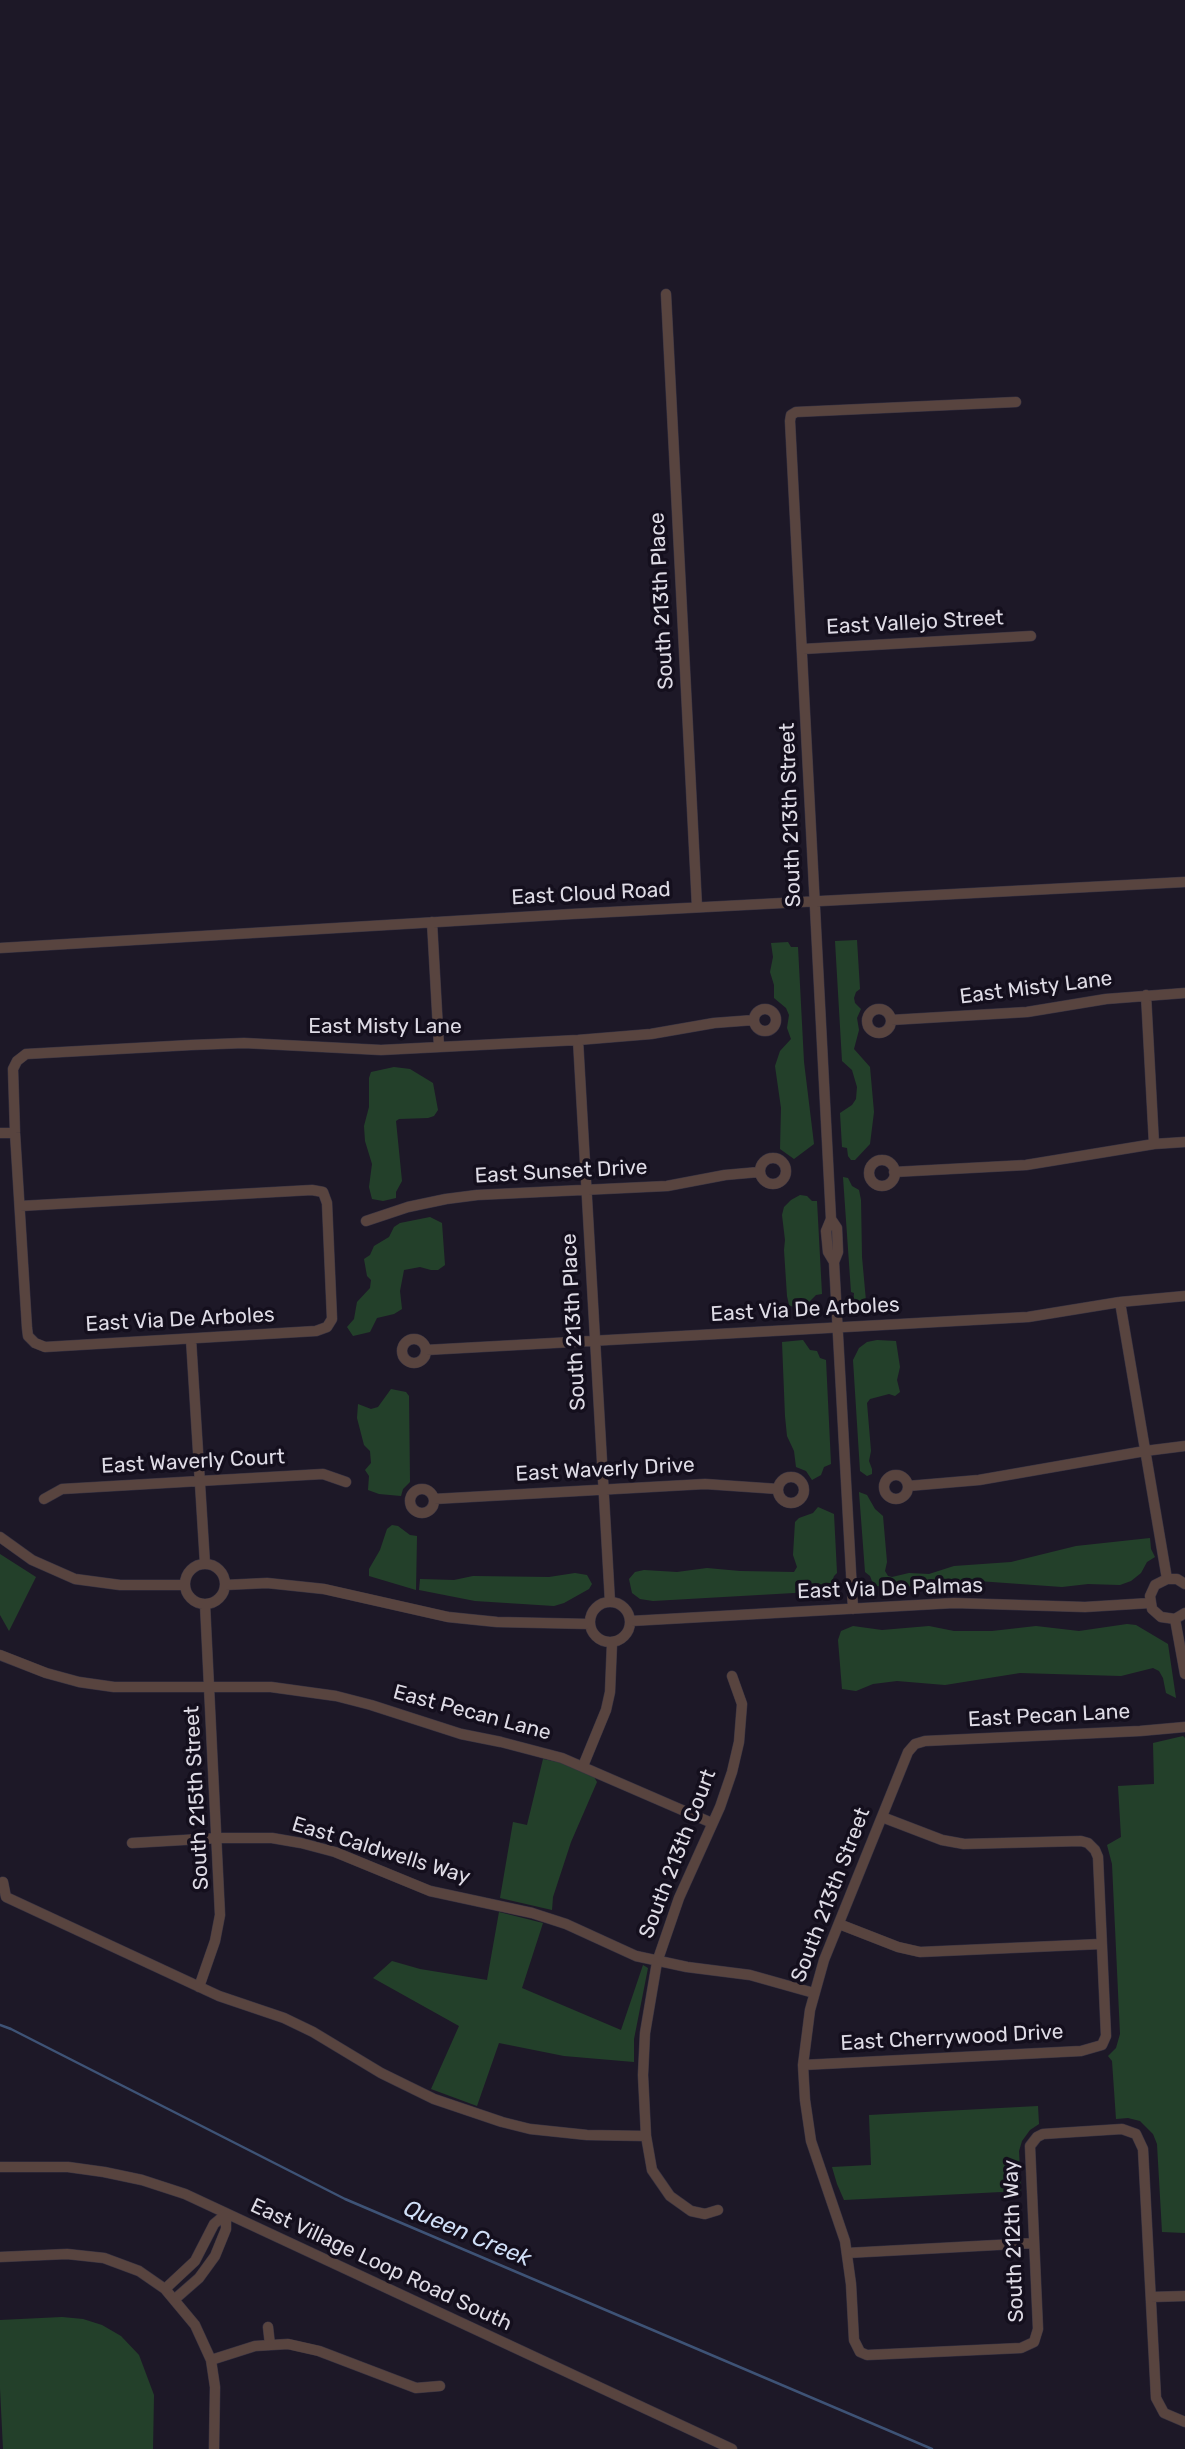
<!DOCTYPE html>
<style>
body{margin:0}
canvas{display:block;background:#1d1827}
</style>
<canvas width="1185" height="2449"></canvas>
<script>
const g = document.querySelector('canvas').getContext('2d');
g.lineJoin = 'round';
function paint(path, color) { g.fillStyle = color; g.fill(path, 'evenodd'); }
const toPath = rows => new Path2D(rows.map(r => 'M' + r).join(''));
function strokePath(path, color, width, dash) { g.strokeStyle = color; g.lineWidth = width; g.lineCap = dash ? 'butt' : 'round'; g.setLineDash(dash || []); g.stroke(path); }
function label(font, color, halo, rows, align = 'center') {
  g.font = font + ' Rubik,sans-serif'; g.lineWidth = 7; g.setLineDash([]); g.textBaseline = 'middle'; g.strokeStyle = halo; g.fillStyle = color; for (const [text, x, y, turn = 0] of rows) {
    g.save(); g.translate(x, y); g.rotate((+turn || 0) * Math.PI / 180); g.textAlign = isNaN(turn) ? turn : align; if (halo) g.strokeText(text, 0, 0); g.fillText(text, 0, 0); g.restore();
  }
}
const green = toPath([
 [857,940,860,989,856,992,854,998,855,1003,861,1009,857,1018,859,1030,854,1049,870,1067,874,1112,870,1144,855,1160,851,1160,848,1156,847,1148,842,1147,840,1113,852,1105,856,1099,857,1087,852,1070,842,1061,835,941],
 [788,942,791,947,798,947,804,1062,814,1144,794,1159,780,1149,781,1108,775,1066,780,1051,791,1039,787,1028,789,1015,786,1008,774,998,774,985,770,972,773,957,771,943],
 [394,1067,410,1069,433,1083,438,1110,434,1116,428,1118,399,1119,396,1121,402,1181,396,1192,396,1198,383,1201,372,1199,369,1187,372,1164,365,1141,364,1126,369,1107,369,1078,371,1072],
 [843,1177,848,1178,852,1186,859,1190,861,1200,862,1257,866,1301,861,1309,856,1309,853,1306,854,1293,851,1292],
 [800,1195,807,1196,812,1201,817,1201,822,1294,816,1295,802,1309,795,1308,789,1305,787,1296,784,1250,785,1240,782,1215,784,1207,791,1200],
 [430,1217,442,1223,445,1265,438,1270,431,1270,420,1267,404,1270,400,1291,402,1309,394,1314,377,1318,370,1332,353,1336,347,1327,354,1319,357,1302,370,1288,371,1280,367,1276,364,1259,370,1255,374,1246,389,1237,394,1227,400,1223],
 [803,1340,810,1350,817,1351,820,1358,826,1360,831,1464,824,1467,821,1475,812,1480,806,1471,796,1467,794,1451,787,1436,785,1416,782,1342],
 [877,1340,896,1341,900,1367,897,1380,900,1392,895,1396,889,1394,870,1399,867,1403,871,1451,869,1461,872,1469,872,1474,867,1476,860,1471,853,1360,859,1348,867,1342],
 [391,1389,406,1392,409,1396,410,1482,403,1489,401,1496,379,1494,368,1490,369,1476,365,1470,371,1463,370,1451,364,1445,357,1418,358,1404,371,1409,378,1407],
 [859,1492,867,1495,875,1509,883,1516,887,1562,885,1571,888,1576,892,1577,909,1573,929,1574,954,1566,1011,1562,1076,1546,1150,1538,1151,1549,1155,1557,1147,1562,1141,1573,1131,1581,1120,1585,1088,1584,1062,1587,978,1581,916,1584,908,1587,874,1586,870,1576,865,1572],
 [818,1507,834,1514,837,1573,834,1576,829,1591,653,1601,640,1599,632,1593,629,1579,635,1572,644,1570,677,1572,707,1568,740,1571,794,1572,797,1567,793,1555,795,1522,799,1518,813,1513],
 [392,1525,398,1526,410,1535,417,1536,416,1590,369,1576,369,1569,380,1550,387,1529],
 [0,1554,36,1577,9,1631,0,1615],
 [575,1573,587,1575,592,1584,589,1589,564,1603,554,1606,475,1601,419,1590,420,1579,454,1580,473,1576,549,1577],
 [1127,1624,1136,1625,1168,1644,1176,1698,1166,1693,1163,1678,1159,1671,1153,1668,1121,1676,1020,1673,945,1685,897,1681,873,1684,856,1691,842,1689,838,1640,841,1631,853,1626,882,1630,929,1626,954,1631,992,1631,1036,1626,1079,1631],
 [1183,1736,1185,1738,1185,2233,1162,2232,1157,2144,1153,2134,1140,2121,1128,2118,1116,2119,1112,2061,1108,2056,1116,2048,1120,2034,1112,1864,1107,1845,1121,1837,1118,1786,1154,1784,1153,1743],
 [543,1759,563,1763,594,1777,597,1782,571,1842,553,1897,552,1910,500,1898,513,1822,527,1825],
 [499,1912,543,1923,522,1988,621,2030,643,1965,648,1968,634,2039,634,2062,564,2056,499,2043,477,2106,431,2089,459,2026,373,1978,392,1961,420,1969,487,1980],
 [1038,2106,1039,2124,1030,2130,1022,2141,1019,2151,1021,2191,844,2200,837,2184,832,2167,871,2165,869,2115],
 [62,2317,83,2319,102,2325,121,2336,139,2355,154,2395,153,2449,3,2449,0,2388,0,2320]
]);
const stream = toPath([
 [0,2025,11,2029,345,2199,932,2449]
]);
const minor = toPath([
 [666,294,697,907],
 [803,649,1031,636],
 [432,922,439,1047],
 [0,948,572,914,1185,882],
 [1146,995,1154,1144],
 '867 1021a12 12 0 1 1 24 0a12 12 0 1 1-24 0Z',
 '754 1020a11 11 0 1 1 22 0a11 11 0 1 1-22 0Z',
 [891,1020,1027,1012,1106,999,1185,993],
 [578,1040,610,1602],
 [0,1133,15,1133],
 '760 1171a13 13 0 1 1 26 0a13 13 0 1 1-26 0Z',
 '869 1173a13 13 0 1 1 26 0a13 13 0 1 1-26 0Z',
 [894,1172,1026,1165,1154,1144,1185,1142],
 [20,1206,312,1190,323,1192,327,1203,332,1319,327,1327,316,1331,45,1347,35,1343,28,1336,27,1328,15,1133,13,1069,17,1061,26,1054,191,1045,244,1043,381,1050,578,1040,651,1034,714,1023,754,1020],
 [831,1219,826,1231,828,1252,834,1262,853,1609],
 [366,1221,408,1207,446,1199,477,1195,667,1186,725,1175,759,1172],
 [834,1262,838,1252,837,1228,831,1219,790,421,791,415,796,412,1016,402],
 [1120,1302,1167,1579],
 [191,1339,205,1564],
 '402 1351a12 12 0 1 1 24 0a12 12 0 1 1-24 0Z',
 [426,1350,1028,1317,1120,1302,1185,1296],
 '884 1487a12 12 0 1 1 24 0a12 12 0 1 1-24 0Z',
 '778 1490a13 13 0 1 1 26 0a13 13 0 1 1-26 0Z',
 [908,1486,979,1480,1145,1451,1185,1446],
 '410 1501a12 12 0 1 1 24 0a12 12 0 1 1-24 0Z',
 [44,1499,62,1489,200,1481,323,1474,346,1482],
 [434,1499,705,1484,778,1489],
 [0,1537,32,1560,75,1579,120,1585,185,1585],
 '185 1584a20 20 0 1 1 40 0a20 20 0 1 1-40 0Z',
 [1185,1584,1177,1579,1167,1579,1155,1585,1150,1596,1152,1609,1161,1617,1175,1619,1185,1613],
 [225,1585,267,1583,324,1589,448,1617,497,1622,590,1624],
 '590 1622a20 20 0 1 1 40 0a20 20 0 1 1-40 0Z',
 [1175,1619,1185,1674],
 [631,1621,954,1603,1085,1607,1150,1603],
 [0,1655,46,1673,79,1682,114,1687,271,1687,336,1696,371,1705,461,1734,501,1742,562,1758,712,1823],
 [1185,1727,1140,1731,925,1741,915,1744,908,1752,824,1960,810,2010,803,2065,805,2100,811,2141,845,2241,851,2284,854,2340,860,2352,867,2355,1021,2348,1034,2342,1038,2329,1030,2146,1037,2137,1043,2134,1122,2129,1136,2134,1143,2149,1156,2398,1164,2413,1185,2422],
 [583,1766,606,1710,610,1692,612,1643],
 [132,1843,218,1838,272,1838,301,1843,335,1852,430,1891,532,1913,566,1924,636,1956,687,1967,750,1975,814,1993],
 [3,1882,6,1897,219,1996,284,2018,313,2032,381,2073,434,2099,502,2122,530,2129,587,2135,646,2136],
 [839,1924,898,1947,920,1952,1101,1944],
 [199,1987,215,1941,220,1915,205,1604],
 [803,2065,1081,2051,1102,2045,1106,2036,1098,1857,1095,1850,1088,1843,1081,1841,964,1844,942,1840,882,1817],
 [0,2167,68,2167,104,2172,142,2180,185,2194,732,2449],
 [718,2210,705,2214,691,2211,670,2196,652,2170,646,2136,643,2075,645,2033,657,1962,679,1898,720,1807,732,1772,739,1742,742,1704,732,1676],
 [847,2253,1034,2243],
 [0,2257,67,2254,104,2258,139,2271,165,2289,195,2325,211,2360,215,2387,214,2449],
 [165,2289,195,2261,214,2224,226,2214],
 [1151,2297,1185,2296],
 [175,2299,199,2278,215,2256,226,2229,226,2214],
 [268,2327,270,2345],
 [211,2360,255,2346,288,2344,319,2351,416,2388,440,2386]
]);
const streetNames = [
 ["South 213th Place",662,601,-93],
 ["East Vallejo Street",915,623,-3],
 ["South 213th Street",791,815,-92],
 ["East Cloud Road",591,894,-3],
 ["East Misty Lane",1036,988,-7],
 ["East Misty Lane",385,1027],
 ["East Sunset Drive",561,1172,-3],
 ["East Via De Arboles",805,1310,-3],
 ["East Via De Arboles",180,1320,-3],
 ["South 213th Place",574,1322,-93],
 ["East Waverly Court",193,1462,-3],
 ["East Waverly Drive",605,1470,-3],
 ["East Via De Palmas",890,1589,-2],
 ["East Pecan Lane",472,1713,15],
 ["East Pecan Lane",1049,1716,-3],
 ["South 215th Street",197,1798,-93],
 ["East Caldwells Way",381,1851,17],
 ["South 213th Court",678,1854,-69],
 ["South 213th Street",831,1895,-69],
 ["East Cherrywood Drive",952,2038,-3],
 ["South 212th Way",1014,2241,-92],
 ["East Village Loop Road South",381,2265,25]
];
const waterNames = [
 ["Queen Creek",467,2234,23]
];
paint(green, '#23402a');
strokePath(stream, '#3e5376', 2.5);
strokePath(minor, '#383342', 11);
strokePath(minor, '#58443f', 10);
label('21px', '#dedbe5', '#140f1d', streetNames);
label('italic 23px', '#d0dff7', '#140f1d', waterNames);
</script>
